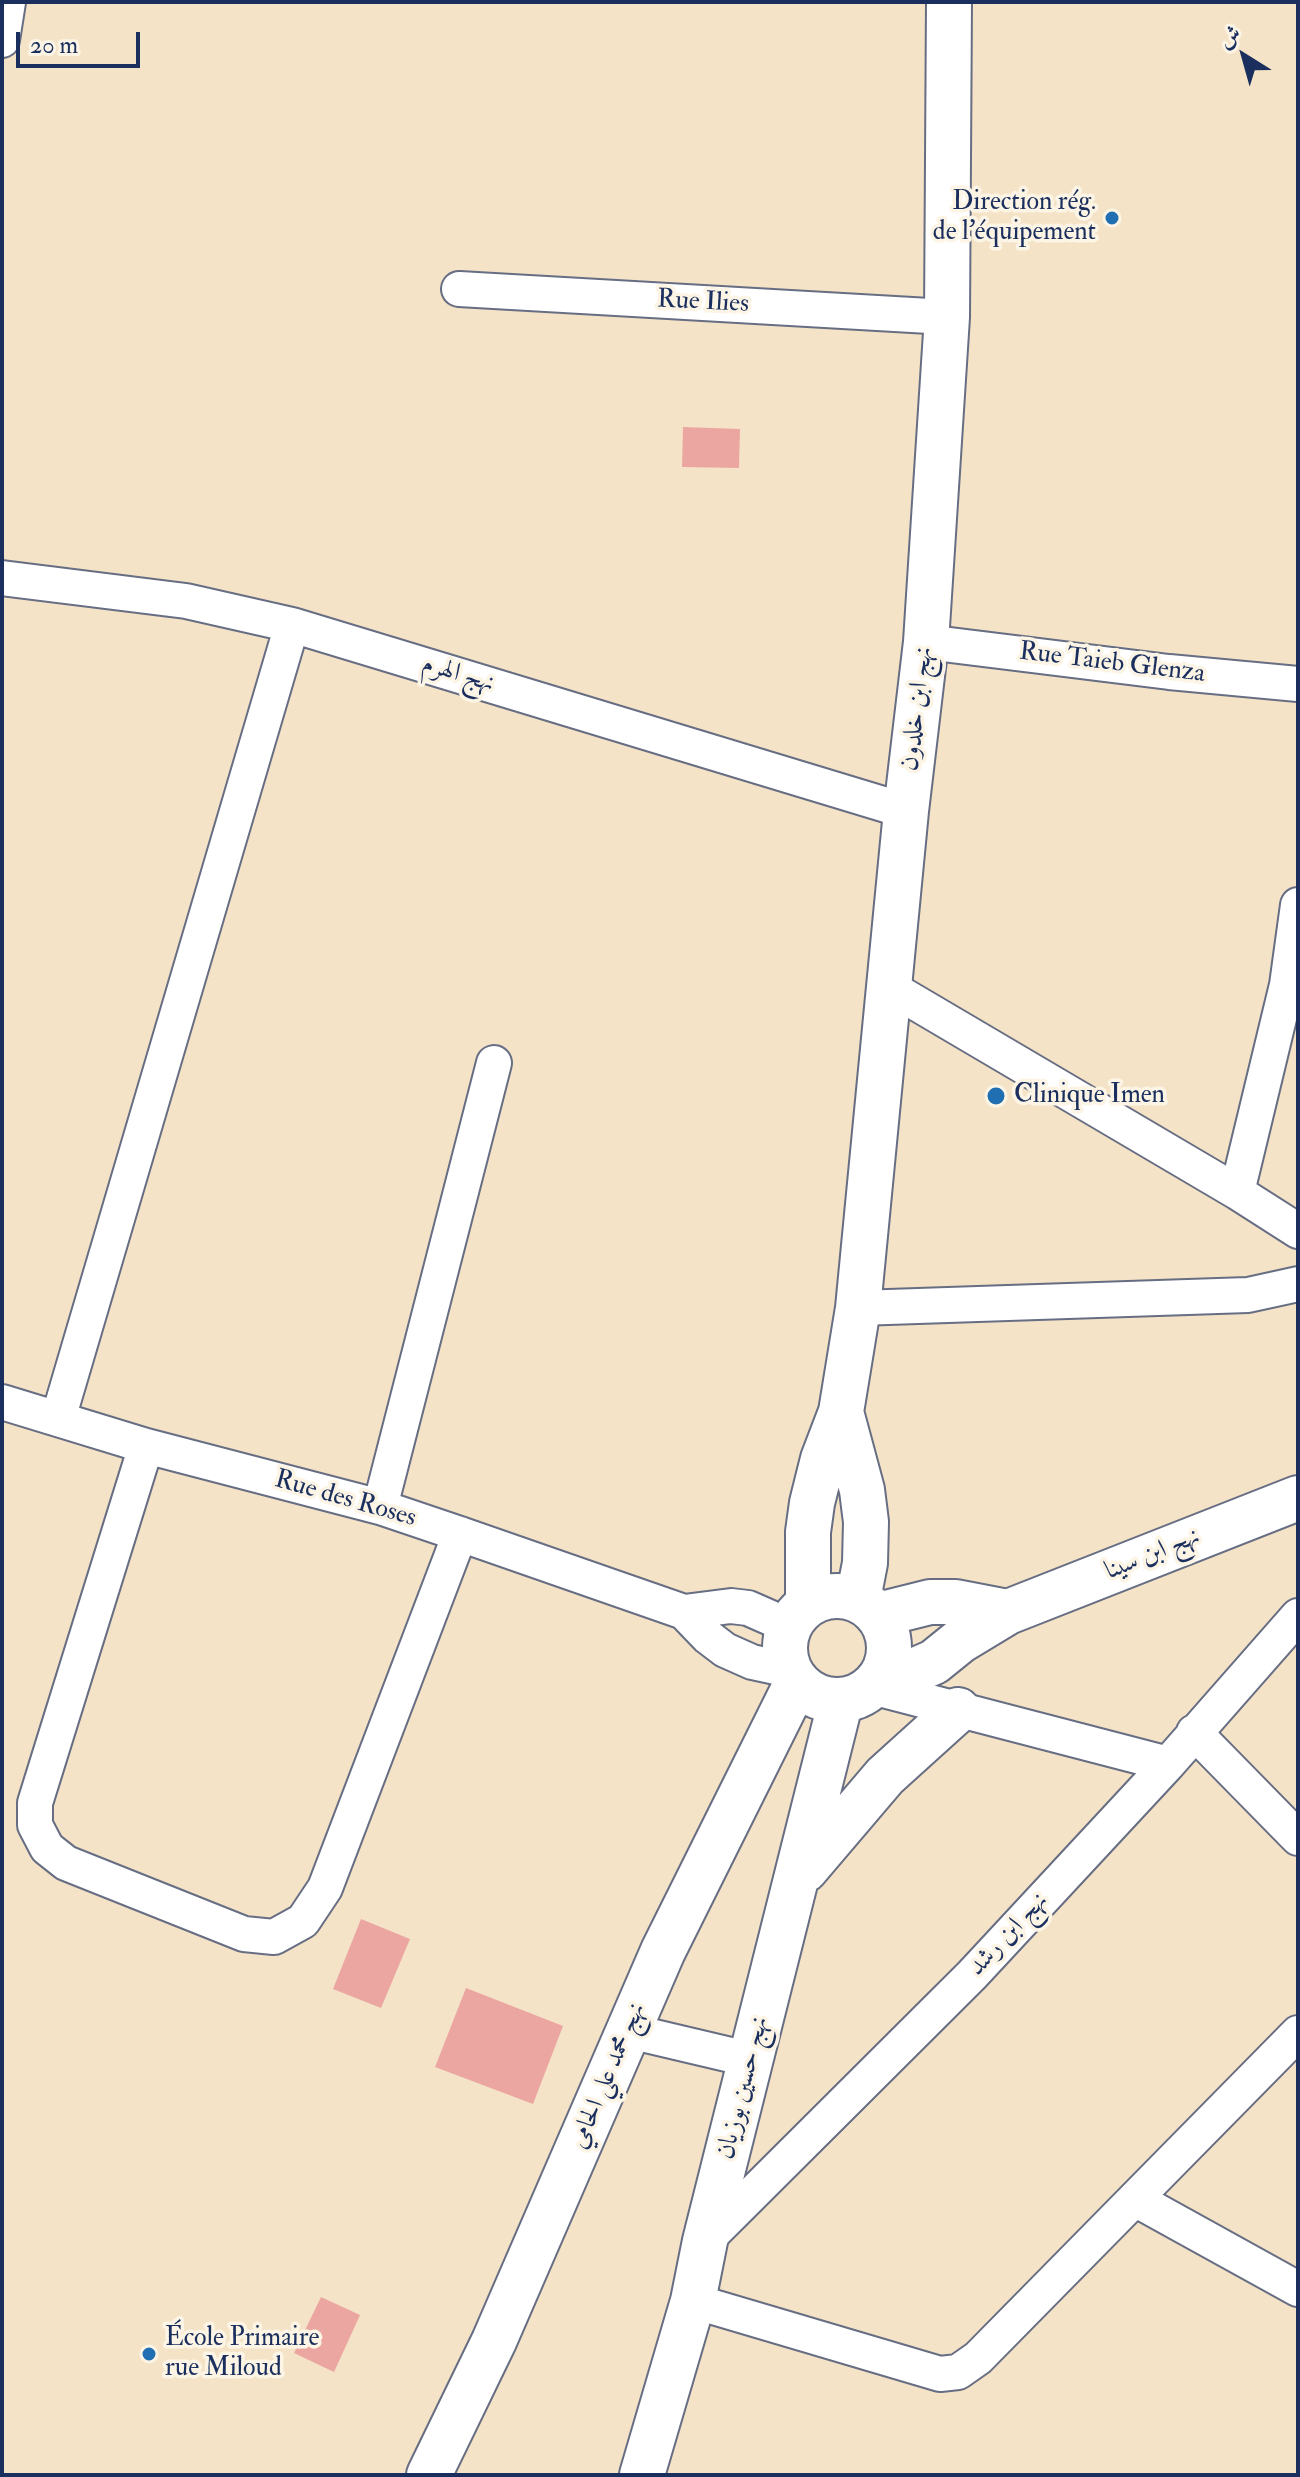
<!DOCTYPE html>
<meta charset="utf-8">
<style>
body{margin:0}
#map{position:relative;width:1300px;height:2477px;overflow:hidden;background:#f4e3c7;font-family:"IM FELL Double Pica",Amiri,serif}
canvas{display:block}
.frame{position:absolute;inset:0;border:4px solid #1b2f5e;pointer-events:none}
.north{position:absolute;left:1204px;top:16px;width:80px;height:80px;-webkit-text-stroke:6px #fcf5e5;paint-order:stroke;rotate:323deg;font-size:22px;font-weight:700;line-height:32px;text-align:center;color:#1b2f5e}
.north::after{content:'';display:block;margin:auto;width:28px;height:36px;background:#1b2f5e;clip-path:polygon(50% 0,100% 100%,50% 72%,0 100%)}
.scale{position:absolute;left:16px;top:32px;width:124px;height:36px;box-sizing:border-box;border:4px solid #1b2f5e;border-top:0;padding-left:10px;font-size:24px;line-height:28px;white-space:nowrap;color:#1b2f5e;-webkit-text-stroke:6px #fcf5e5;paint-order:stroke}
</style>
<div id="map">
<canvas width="1300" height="2477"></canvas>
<div class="frame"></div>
<div class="north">ش</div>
<div class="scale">20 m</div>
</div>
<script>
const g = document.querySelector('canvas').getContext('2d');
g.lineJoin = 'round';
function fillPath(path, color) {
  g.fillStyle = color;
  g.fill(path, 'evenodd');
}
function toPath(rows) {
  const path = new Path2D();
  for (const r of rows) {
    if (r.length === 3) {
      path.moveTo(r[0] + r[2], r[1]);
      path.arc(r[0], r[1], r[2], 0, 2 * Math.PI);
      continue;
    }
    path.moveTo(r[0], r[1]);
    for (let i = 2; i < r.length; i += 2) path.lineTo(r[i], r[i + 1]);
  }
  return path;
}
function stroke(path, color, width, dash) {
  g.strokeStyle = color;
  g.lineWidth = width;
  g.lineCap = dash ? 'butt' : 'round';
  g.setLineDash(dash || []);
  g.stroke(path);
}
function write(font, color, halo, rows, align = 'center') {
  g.font = font + ' "IM FELL Double Pica",Amiri,serif';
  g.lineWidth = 7;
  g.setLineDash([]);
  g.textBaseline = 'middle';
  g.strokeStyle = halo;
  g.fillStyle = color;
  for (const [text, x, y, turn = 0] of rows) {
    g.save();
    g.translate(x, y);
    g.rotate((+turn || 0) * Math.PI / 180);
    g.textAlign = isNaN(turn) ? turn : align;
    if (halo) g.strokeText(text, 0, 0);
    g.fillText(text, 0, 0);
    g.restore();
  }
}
fillPath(toPath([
 [683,427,740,429,739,468,682,467],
 [361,1919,410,1939,381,2008,333,1989],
 [466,1988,563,2026,533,2104,435,2067],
 [321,2297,360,2315,334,2372,294,2353]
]), '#eba6a2');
const street = toPath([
 [2,40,8,2],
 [459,289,947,317],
 [2,578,186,601,292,625,906,811],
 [926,642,1169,672,1298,684],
 [1298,905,1287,985,1237,1192,1298,1231],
 [889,987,1237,1192],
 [858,1308,1248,1295,1298,1284],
 [2,1402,146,1446,380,1507,460,1534,684,1612,708,1637,725,1650,752,1662,789,1670],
 [58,1419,292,625],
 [146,1446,35,1803,35,1825,47,1848,66,1863,244,1934,274,1937,303,1921,325,1888,460,1534],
 [380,1507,494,1063],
 [684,1612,731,1606,748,1608,789,1626],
 [872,1687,1168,1764],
 [1194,1732,1298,1838],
 [629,2031,752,2060],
 [1135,2199,1298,2289],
 [705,2241,972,1975,1168,1764,1298,1616],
 [693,2301,940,2374,958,2372,978,2358,1298,2033]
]);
const secondary = toPath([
 [841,1412,862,1490,866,1522,865,1563,858,1599],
 [837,1648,52],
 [808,1604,808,1532,812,1503,823,1459,841,1412,858,1308,906,811,926,642,947,317,949,2],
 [878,1615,930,1602,956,1602,1008,1612],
 [882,1676,911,1672,934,1662,960,1641,1008,1612,1298,1498],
 [805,1870,885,1776,958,1710],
 [429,2475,494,2341,663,1951,797,1682],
 [642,2475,693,2301,705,2241,841,1700]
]);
stroke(street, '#676e83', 38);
stroke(secondary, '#676e83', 48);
stroke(street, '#fff', 34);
stroke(secondary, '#fff', 44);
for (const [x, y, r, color] of [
 [1112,218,8,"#1f6fb2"],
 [996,1096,10,"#1f6fb2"],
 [149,2354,8,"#1f6fb2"]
]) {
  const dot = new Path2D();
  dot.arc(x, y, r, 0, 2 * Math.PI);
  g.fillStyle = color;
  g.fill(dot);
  stroke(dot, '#fcf5e5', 3);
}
write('26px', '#1b2f5e', '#fcf5e5', [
 ["Direction rég.",1096,203,"right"],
 ["de l'équipement",1096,233,"right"],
 ["Clinique Imen",1014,1096],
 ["École Primaire",165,2339],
 ["rue Miloud",165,2369]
], 'left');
write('26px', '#1b2f5e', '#fcf5e5', [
 ["Rue Ilies",703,303,3],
 ["Rue Taieb Glenza",1112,664,7],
 ["نهج الهرم",458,675,17],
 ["نهج ابن خلدون",918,709,-83],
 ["Rue des Roses",345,1500,16],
 ["نهج ابن سينا",1153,1555,-22],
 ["نهج ابن رشد",1009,1935,-47],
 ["نهج محمد علي الحامي",609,2076,-67],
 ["نهج حسين بوزيان",744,2088,-76]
]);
</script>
